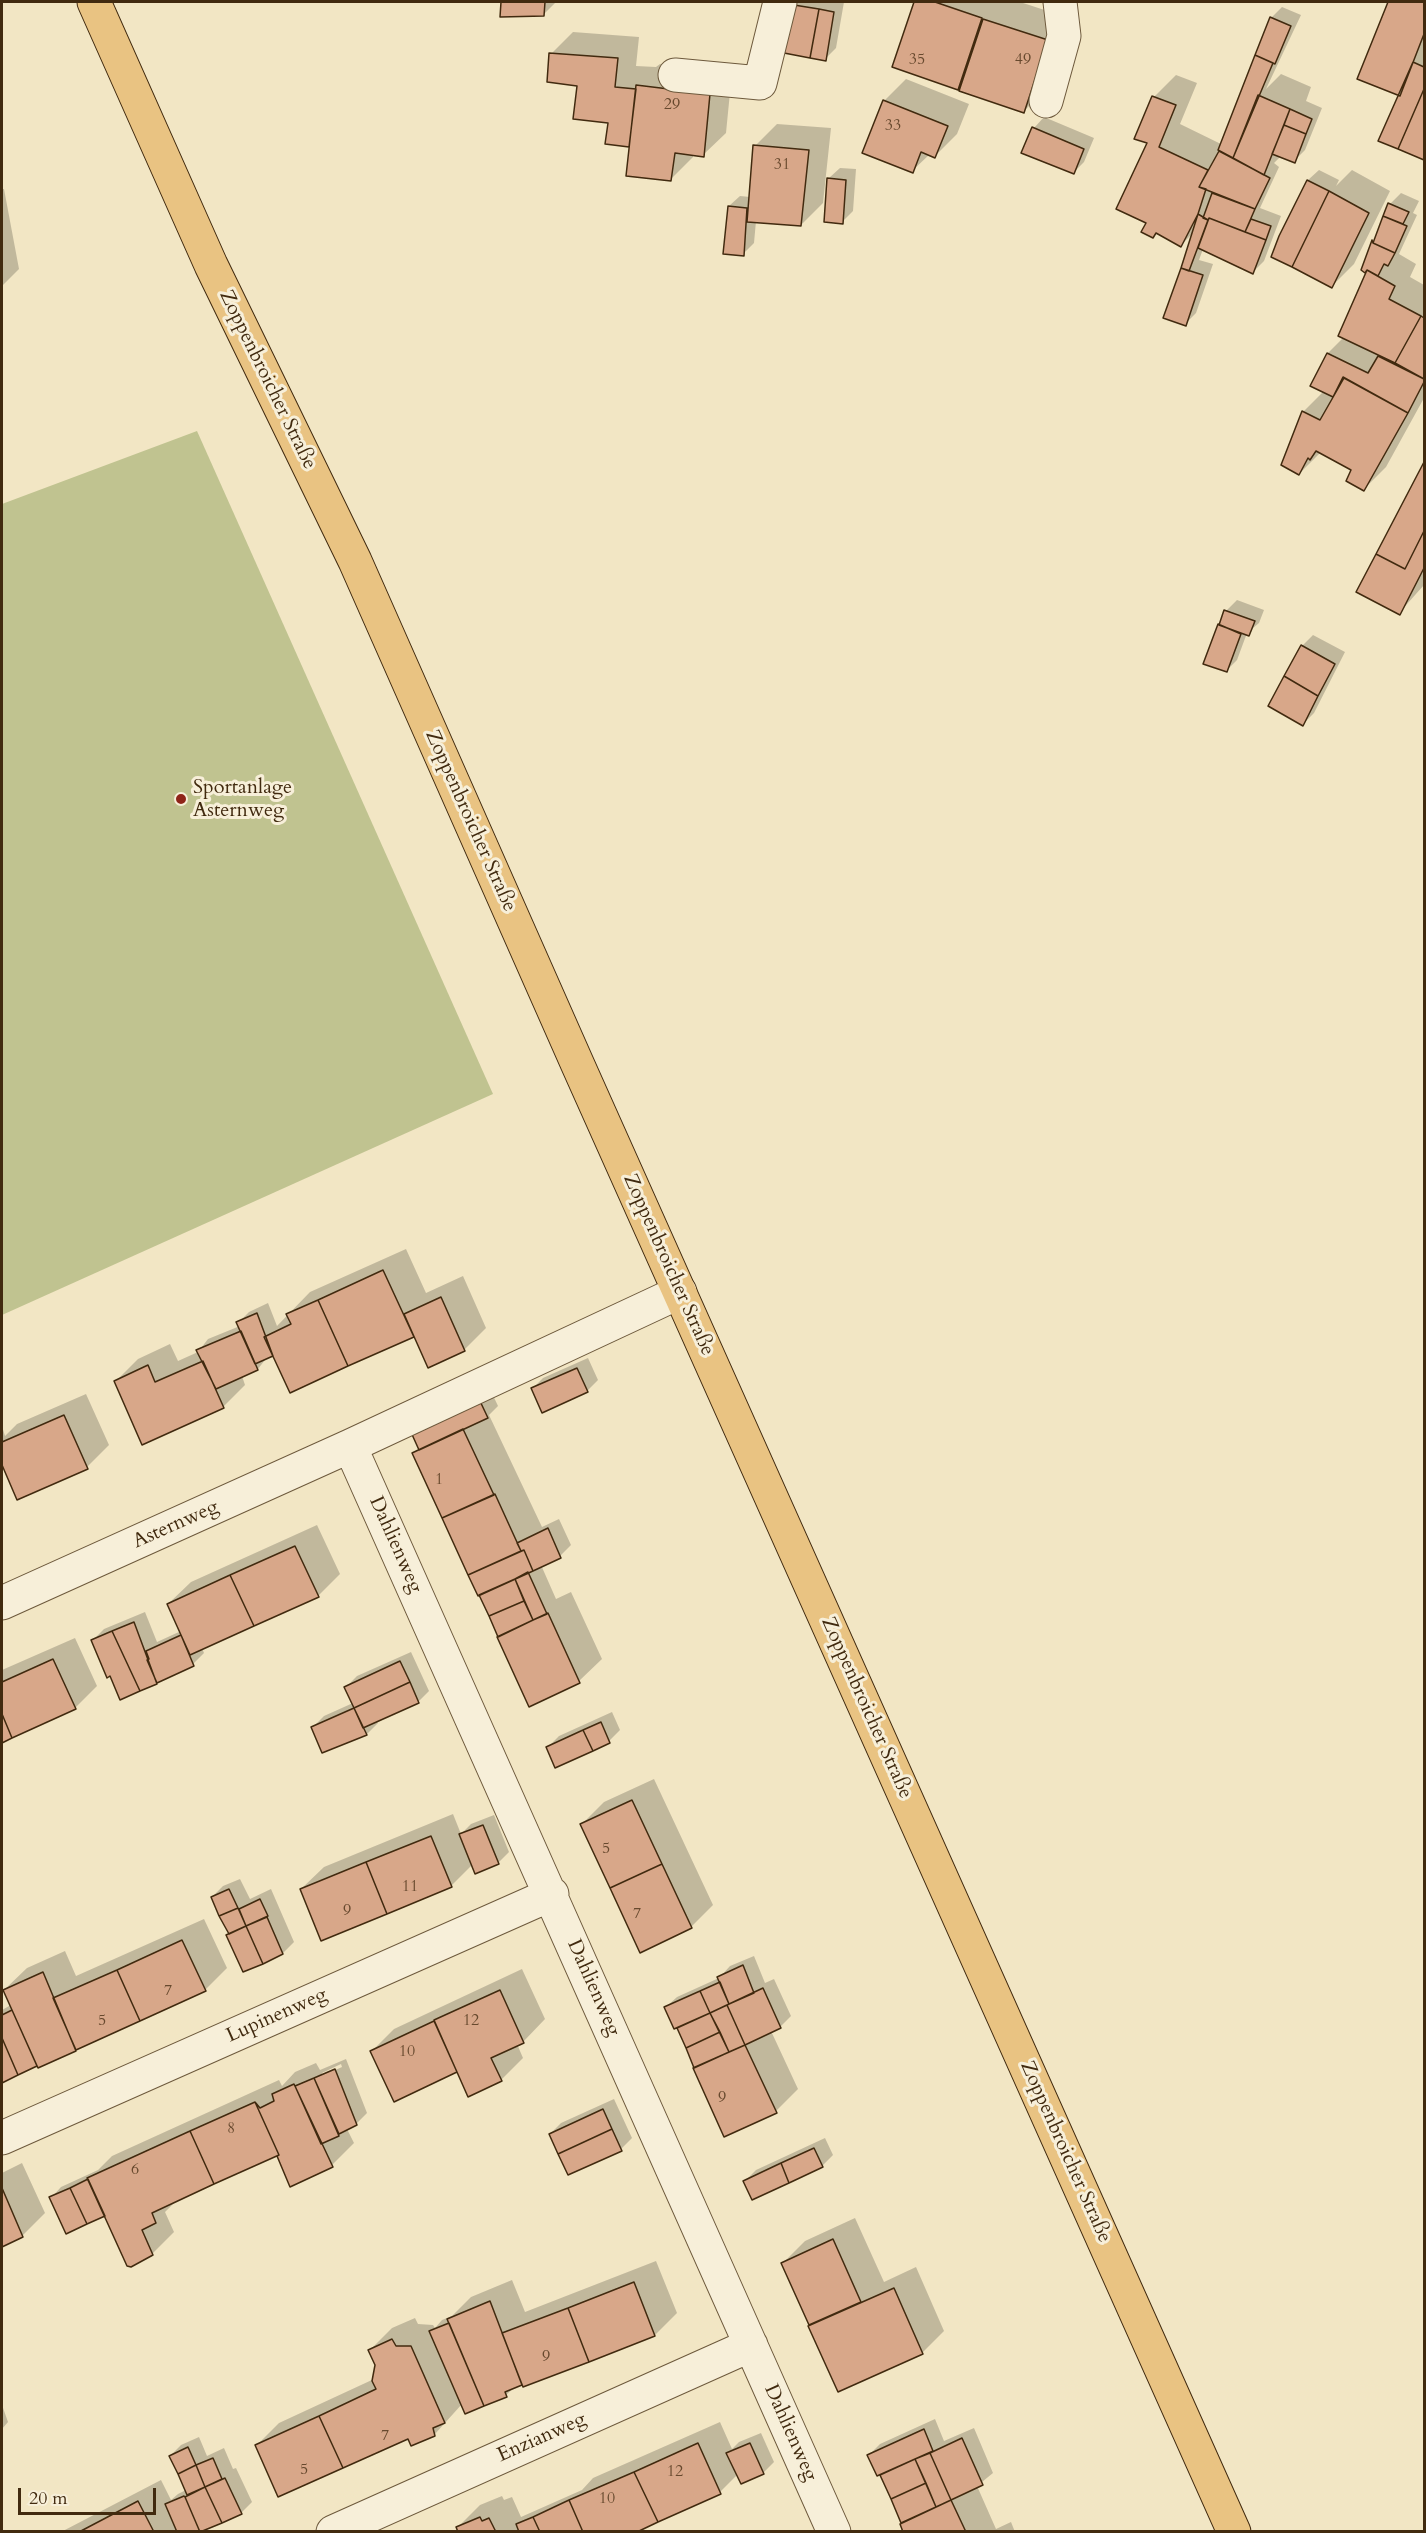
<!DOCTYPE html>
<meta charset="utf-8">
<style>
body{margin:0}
#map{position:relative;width:1426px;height:2533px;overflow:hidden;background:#f2e6c4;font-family:Cardo,serif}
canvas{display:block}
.frame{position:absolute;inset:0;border:3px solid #412a0f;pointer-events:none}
.scale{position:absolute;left:18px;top:2488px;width:138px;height:27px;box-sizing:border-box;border:3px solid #412a0f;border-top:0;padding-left:8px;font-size:18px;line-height:21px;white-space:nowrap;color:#412a0f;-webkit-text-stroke:4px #f7efd9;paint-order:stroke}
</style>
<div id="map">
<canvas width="1426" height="2533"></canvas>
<div class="frame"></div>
<div class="scale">20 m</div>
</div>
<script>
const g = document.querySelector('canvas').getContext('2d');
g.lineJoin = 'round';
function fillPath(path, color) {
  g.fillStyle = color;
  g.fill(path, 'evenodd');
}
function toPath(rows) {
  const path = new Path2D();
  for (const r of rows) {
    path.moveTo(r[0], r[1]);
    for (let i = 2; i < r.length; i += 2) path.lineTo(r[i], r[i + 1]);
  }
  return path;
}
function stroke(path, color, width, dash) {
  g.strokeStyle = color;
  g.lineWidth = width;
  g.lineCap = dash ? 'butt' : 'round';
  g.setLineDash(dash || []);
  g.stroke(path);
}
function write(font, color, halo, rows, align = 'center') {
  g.font = font + ' Cardo,serif';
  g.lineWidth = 6;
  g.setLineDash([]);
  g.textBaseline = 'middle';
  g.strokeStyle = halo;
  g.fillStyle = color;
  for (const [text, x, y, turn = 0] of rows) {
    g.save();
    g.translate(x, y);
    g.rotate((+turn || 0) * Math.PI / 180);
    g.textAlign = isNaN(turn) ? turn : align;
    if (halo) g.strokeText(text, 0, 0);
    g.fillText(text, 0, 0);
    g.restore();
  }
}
fillPath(toPath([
 [197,431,493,1094,2,1315,2,504]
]), '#c0c390');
fillPath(toPath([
 [502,2,556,2,544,14,502,15],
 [796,2,844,2,836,48,825,59,786,52],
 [916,2,1020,2,1069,18,1046,89,1024,111,894,66],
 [1389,2,1424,2,1424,158,1380,140,1401,95,1359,78],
 [1282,7,1301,15,1266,89,1281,74,1311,87,1306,101,1322,108,1305,150,1294,161,1281,156,1274,163,1279,167,1260,208,1281,216,1264,261,1253,272,1203,249,1199,260,1213,264,1196,313,1185,324,1165,317,1194,232,1181,245,1157,232,1153,236,1148,223,1150,142,1154,97,1176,75,1197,83,1180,124,1223,145,1271,18],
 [573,32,639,37,636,66,656,67,660,64,732,72,726,133,703,155,693,154,693,157,670,180,631,145,607,143,610,121,551,54],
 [906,79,969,104,957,134,935,156,930,154,912,171,884,101],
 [1044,117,1094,138,1084,162,1073,173,1034,128],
 [777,124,831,128,823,203,801,225,756,221,754,243,743,254,729,206,740,196,750,197,755,146],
 [840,168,856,169,853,211,842,222,829,178],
 [1319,170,1339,180,1336,186,1352,170,1390,191,1354,264,1332,286,1280,236,1308,180],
 [2,189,4,189,19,269,2,286],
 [1401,193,1419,201,1413,213,1417,215,1399,254,1416,264,1410,277,1424,285,1424,398,1386,467,1364,489,1353,469,1321,452,1299,474,1303,412,1324,391,1312,385,1328,353,1344,337,1367,273,1363,270,1390,204],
 [1424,466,1424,585,1399,613,1358,591],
 [1237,600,1264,610,1259,623,1247,633,1237,660,1226,671,1226,611],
 [1313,635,1345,652,1314,713,1303,724,1302,646],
 [406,1249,426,1293,463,1276,486,1328,464,1350,414,1335,290,1391,274,1354,268,1356,258,1369,242,1376,245,1385,223,1407,116,1381,138,1359,170,1344,178,1361,198,1352,208,1339,240,1326,238,1323,249,1312,268,1303,277,1326,310,1292],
 [588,1358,598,1380,587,1391,532,1389,543,1378],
 [490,1389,498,1406,489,1415,542,1527,559,1519,571,1545,560,1556,541,1565,556,1599,571,1592,602,1659,579,1681,529,1705,414,1453],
 [86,1394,109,1445,87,1467,2,1464,2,1426,5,1436,17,1424],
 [317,1525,340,1574,318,1596,202,1648,204,1653,193,1664,121,1698,93,1640,104,1629,145,1612,157,1642,181,1631,168,1604,191,1582],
 [75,1638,97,1686,75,1708,2,1741,2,1670],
 [411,1652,429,1691,418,1702,376,1720,378,1723,367,1734,323,1751,313,1727,324,1716,353,1703,346,1687,357,1676],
 [612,1712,620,1730,609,1741,555,1766,548,1747,559,1736],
 [654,1779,713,1905,691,1927,582,1824,604,1802],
 [453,1814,461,1834,471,1824,494,1815,509,1852,498,1863,473,1864,451,1886,301,1889,324,1867],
 [240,1879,250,1899,271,1889,294,1942,283,1953,230,1933,212,1897,223,1886],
 [204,1919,227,1968,205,1990,39,2066,37,2063,2,2081,2,2010,11,2005,4,1990,27,1968,65,1951,76,1976],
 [754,1956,765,1983,774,1979,791,2016,780,2027,771,2031,798,2089,776,2111,696,2068,677,2026,666,2007,677,1997,719,1978,730,1966],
 [522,1969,545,2019,523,2042,517,2044,523,2058,501,2080,372,2051,394,2029],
 [346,2059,367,2113,356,2124,347,2129,354,2143,332,2165,291,2185,278,2154,178,2199,165,2212,174,2232,152,2254,105,2213,51,2198,61,2187,98,2170,112,2156,279,2080,282,2086,295,2072,316,2063,320,2070],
 [341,2064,342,2067,322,2076,322,2073],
 [614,2099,632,2138,621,2149,550,2134,561,2123],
 [825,2138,833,2155,822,2166,745,2181,756,2170],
 [22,2163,45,2213,23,2235,2,2245,2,2173],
 [855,2218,884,2282,916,2267,944,2331,922,2353,839,2390,783,2263,805,2241],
 [656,2261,677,2313,655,2335,523,2383,516,2386,506,2395,462,2404,435,2434,257,2445,279,2423,374,2379,376,2365,370,2350,392,2328,415,2318,418,2324,433,2325,435,2328,442,2320,452,2316,471,2297,512,2280,525,2312],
 [2,2405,8,2422,2,2429],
 [935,2419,944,2441,974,2428,993,2473,977,2486,996,2529,1011,2522,1015,2532,905,2532,903,2523,869,2455,880,2444],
 [720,2422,732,2449,739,2442,761,2433,774,2462,763,2473,738,2474,720,2492,634,2532,460,2532,458,2527,480,2505,502,2496,504,2500,512,2497,521,2517,582,2490,593,2478],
 [199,2437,207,2456,224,2448,233,2469,236,2468,252,2502,241,2513,200,2532,61,2532,161,2480,171,2500,178,2494,186,2490,170,2456,181,2445]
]), '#0003');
const building = toPath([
 [501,2,545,2,544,16,500,17,501,2],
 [914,2,935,2,982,18,958,90,892,67,914,2],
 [1388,2,1424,2,1424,34,1400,96,1357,79,1388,2],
 [794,5,819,9,810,58,784,53,794,5],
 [819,9,834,12,826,61,810,58,819,9],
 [1270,17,1291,26,1275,64,1255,55,1270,17],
 [983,19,1048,40,1024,113,959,91,983,19],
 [549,53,618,58,615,87,636,89,629,147,605,144,608,123,573,119,577,86,547,82,549,53],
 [1255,55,1273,63,1233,158,1218,150,1255,55],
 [1413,62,1424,67,1424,89,1398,149,1378,141,1413,62],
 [636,85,710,94,704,157,675,153,671,181,626,176,636,85],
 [1424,89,1424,160,1398,149,1424,89],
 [1258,95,1290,109,1264,175,1233,158,1258,95],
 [1152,96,1176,105,1159,147,1208,170,1199,187,1206,189,1198,214,1181,247,1156,233,1153,238,1141,232,1146,223,1116,209,1147,143,1134,139,1152,96],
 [883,100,948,126,935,158,921,152,913,173,862,153,883,100],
 [1290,109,1312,119,1306,134,1284,125,1290,109],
 [1284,125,1306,134,1295,163,1272,154,1284,125],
 [1032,127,1084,149,1074,174,1021,153,1032,127],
 [753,145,809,150,801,226,747,222,753,145],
 [1219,151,1270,178,1255,209,1199,187,1219,151],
 [827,178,846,180,843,224,824,222,827,178],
 [1307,180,1329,191,1292,267,1271,257,1279,236,1307,180],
 [1329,191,1369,213,1332,288,1292,267,1329,191],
 [1212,193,1255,209,1245,232,1209,218,1208,220,1203,218,1212,193],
 [1388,203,1409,212,1403,224,1383,216,1388,203],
 [728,206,747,208,744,256,723,254,728,206],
 [1198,214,1208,220,1189,271,1181,268,1198,214],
 [1383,216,1407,226,1395,253,1373,243,1383,216],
 [1209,218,1266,240,1253,274,1198,248,1209,218],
 [1251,219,1271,226,1266,240,1245,232,1251,219],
 [1372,240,1373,243,1395,253,1388,266,1384,264,1378,276,1367,270,1365,273,1361,270,1372,240],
 [1181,268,1203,275,1186,326,1163,318,1181,268],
 [1367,270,1395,286,1389,299,1421,316,1395,363,1338,336,1367,270],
 [1421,316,1424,318,1424,379,1395,363,1421,316],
 [1327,353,1368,373,1378,356,1424,379,1424,382,1408,413,1343,377,1333,397,1310,386,1327,353],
 [1344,378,1408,413,1364,491,1346,481,1351,470,1316,451,1310,460,1308,458,1299,475,1281,465,1302,411,1320,420,1344,378],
 [1424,462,1424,531,1405,569,1376,554,1424,462],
 [1424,531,1424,568,1400,615,1356,592,1376,554,1405,569,1424,531],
 [1224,610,1255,621,1249,636,1219,625,1224,610],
 [1218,624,1241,634,1227,672,1203,664,1218,624],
 [1301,645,1335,664,1318,696,1284,676,1301,645],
 [1284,676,1318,696,1303,726,1268,706,1284,676],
 [383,1270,414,1337,348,1366,318,1300,383,1270],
 [441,1297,465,1351,428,1368,404,1314,441,1297],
 [318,1300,348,1366,290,1393,264,1337,291,1324,286,1314,318,1300],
 [257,1313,273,1356,255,1364,236,1322,257,1313],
 [241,1331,258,1370,216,1389,196,1350,241,1331],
 [203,1361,224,1408,142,1445,114,1381,148,1365,155,1382,203,1361],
 [577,1368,588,1392,542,1413,531,1388,577,1368],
 [479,1399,488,1418,419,1450,410,1430,479,1399],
 [64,1415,88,1469,17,1500,2,1465,2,1442,64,1415],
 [463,1429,494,1495,442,1518,412,1453,463,1429],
 [495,1494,521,1551,468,1575,442,1518,495,1494],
 [548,1528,561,1558,533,1571,524,1550,521,1551,517,1543,548,1528],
 [295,1546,319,1597,254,1626,230,1575,295,1546],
 [524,1550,533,1571,478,1596,468,1575,524,1550],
 [528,1572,547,1614,533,1620,515,1579,528,1572],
 [230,1575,254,1626,190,1655,167,1604,230,1575],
 [515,1579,524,1601,489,1616,479,1595,515,1579],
 [524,1601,533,1620,498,1637,489,1616,524,1601],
 [548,1613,580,1683,529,1707,497,1637,548,1613],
 [134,1622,157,1684,140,1691,112,1631,134,1622],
 [112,1631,140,1691,120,1700,110,1676,107,1678,91,1640,112,1631],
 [181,1635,194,1666,157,1683,147,1660,149,1659,146,1651,181,1635],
 [53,1659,76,1709,12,1738,2,1714,2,1682,53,1659],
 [400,1661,410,1682,354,1708,344,1687,400,1661],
 [410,1682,419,1703,363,1728,354,1708,410,1682],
 [354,1708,367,1735,322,1753,311,1727,354,1708],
 [2,1714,12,1738,2,1743,2,1714],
 [601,1722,610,1743,593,1751,583,1730,601,1722],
 [583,1730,593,1751,555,1768,546,1747,583,1730],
 [632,1800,662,1864,610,1888,580,1824,632,1800],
 [483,1825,499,1864,475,1874,459,1834,483,1825],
 [431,1836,452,1887,387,1914,366,1862,431,1836],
 [366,1862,387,1914,321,1941,300,1889,366,1862],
 [662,1864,692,1928,640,1953,610,1888,662,1864],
 [229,1889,238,1908,219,1916,211,1897,229,1889],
 [260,1899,268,1916,246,1926,239,1909,260,1899],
 [238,1908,246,1926,229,1934,219,1916,238,1908],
 [267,1917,283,1954,263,1964,246,1926,267,1917],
 [246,1926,263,1964,243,1972,226,1935,246,1926],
 [182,1940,206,1991,140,2021,117,1970,182,1940],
 [743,1965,754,1993,729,2004,717,1977,743,1965],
 [117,1970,140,2021,76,2050,53,1998,117,1970],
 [43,1972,76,2051,38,2068,3,1990,43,1972],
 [720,1982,729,2004,710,2013,700,1991,720,1982],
 [763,1988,781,2028,745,2045,727,2005,763,1988],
 [500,1990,524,2043,491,2058,502,2081,468,2097,434,2020,500,1990],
 [700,1991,710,2013,674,2029,664,2007,700,1991],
 [727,2005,745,2045,729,2052,710,2013,727,2005],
 [12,2010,37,2066,18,2075,2,2038,2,2015,12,2010],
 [710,2013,720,2032,686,2048,677,2028,710,2013],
 [434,2021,457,2072,394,2102,370,2051,434,2021],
 [720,2032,729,2052,694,2068,686,2048,720,2032],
 [2,2038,18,2075,2,2083,2,2038],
 [745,2045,777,2113,724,2137,693,2068,745,2045],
 [335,2069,357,2125,339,2134,314,2078,335,2069],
 [314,2078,339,2136,321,2144,295,2086,314,2078],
 [294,2084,333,2167,290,2187,277,2156,279,2155,255,2102,260,2108,274,2101,272,2094,294,2084],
 [255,2102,279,2155,214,2184,190,2131,255,2102],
 [603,2109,612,2129,558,2154,549,2134,603,2109],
 [612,2129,622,2151,568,2175,558,2154,612,2129],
 [190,2131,214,2184,152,2213,156,2223,142,2230,153,2255,131,2267,127,2266,87,2178,190,2131],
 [814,2148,823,2167,789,2183,781,2163,814,2148],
 [781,2163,789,2183,752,2200,743,2181,781,2163],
 [88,2179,105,2216,87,2224,70,2188,88,2179],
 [2,2188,23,2237,2,2247,2,2188],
 [70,2188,87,2224,66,2234,49,2197,70,2188],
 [833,2239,861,2302,809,2325,781,2263,833,2239],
 [634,2282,655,2336,589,2362,568,2308,634,2282],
 [894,2288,923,2354,838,2392,808,2326,894,2288],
 [490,2301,522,2385,505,2392,507,2397,484,2406,447,2319,490,2301],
 [568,2308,589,2362,523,2387,502,2333,568,2308],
 [449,2323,484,2406,465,2414,429,2331,449,2323],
 [392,2339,396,2346,411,2346,445,2423,433,2428,435,2436,411,2446,408,2439,343,2468,319,2416,376,2389,372,2381,375,2365,368,2350,392,2339],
 [319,2416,343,2468,278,2497,255,2445,319,2416],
 [924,2429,933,2451,877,2476,867,2455,924,2429],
 [962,2438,983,2485,951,2500,930,2453,962,2438],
 [698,2443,721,2494,658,2522,634,2472,698,2443],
 [750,2443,764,2474,741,2484,726,2453,750,2443],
 [188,2447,196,2465,178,2474,169,2456,188,2447],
 [930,2453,951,2500,936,2507,915,2459,930,2453],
 [213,2458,222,2479,205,2487,196,2465,213,2458],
 [915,2459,926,2483,891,2499,880,2475,915,2459],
 [196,2465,205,2487,187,2495,178,2474,196,2465],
 [634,2472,658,2522,637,2532,583,2532,569,2500,634,2472],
 [225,2478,242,2514,222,2523,205,2487,225,2478],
 [926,2483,936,2507,901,2523,891,2499,926,2483],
 [205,2487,222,2523,200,2532,185,2497,205,2487],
 [184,2496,185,2497,200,2532,177,2532,165,2504,184,2496],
 [569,2500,583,2532,540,2532,533,2517,569,2500],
 [951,2500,966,2532,903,2532,900,2524,951,2500],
 [138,2501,154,2532,79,2532,138,2501],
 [480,2517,482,2521,489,2518,496,2532,458,2532,456,2527,480,2517],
 [533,2517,540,2532,519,2532,516,2524,533,2517]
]);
fillPath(building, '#d8a789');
stroke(building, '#412a0f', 1.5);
const minor = toPath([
 [675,75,760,83,780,2],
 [1046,101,1064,36,1060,2],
 [350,1446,834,2532],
 [2,1603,350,1446,680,1292],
 [2,2138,552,1894],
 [333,2532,751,2345]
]);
const major = toPath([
 [94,2,211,265,355,561,577,1063,1234,2532]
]);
stroke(minor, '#6d593c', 35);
stroke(major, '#412a0f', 35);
stroke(minor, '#f7efd9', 33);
stroke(major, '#e9c382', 33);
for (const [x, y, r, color] of [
 [181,799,6,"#8f2418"]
]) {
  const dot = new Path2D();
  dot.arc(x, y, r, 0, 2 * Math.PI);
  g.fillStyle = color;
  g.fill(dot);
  stroke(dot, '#f7efd9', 2);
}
write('16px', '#67492e', null, [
 ["35",917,60],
 ["49",1023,60],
 ["29",672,105],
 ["33",893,126],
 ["31",782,165],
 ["1",439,1480],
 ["5",606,1849],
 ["11",410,1887],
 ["9",347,1911],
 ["7",637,1914],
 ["7",168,1991],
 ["5",102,2021],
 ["12",471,2021],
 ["10",407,2052],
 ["9",722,2098],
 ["8",231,2129],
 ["6",135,2170],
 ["9",546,2357],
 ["7",385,2436],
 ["5",304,2470],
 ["12",675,2472],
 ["10",607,2499]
]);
write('20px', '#412a0f', '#f7efd9', [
 ["Zoppenbroicher Straße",267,380,64],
 ["Zoppenbroicher Straße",470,821,66],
 ["Zoppenbroicher Straße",668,1265,66],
 ["Asternweg",176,1525,-24],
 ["Dahlienweg",395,1545,66],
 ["Zoppenbroicher Straße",866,1708,66],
 ["Dahlienweg",593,1988,66],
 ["Lupinenweg",277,2016,-24],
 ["Zoppenbroicher Straße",1065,2152,66],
 ["Dahlienweg",790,2433,66],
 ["Enzianweg",542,2438,-24]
]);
write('20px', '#412a0f', '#f7efd9', [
 ["Sportanlage",193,788],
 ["Asternweg",193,811]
], 'left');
</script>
